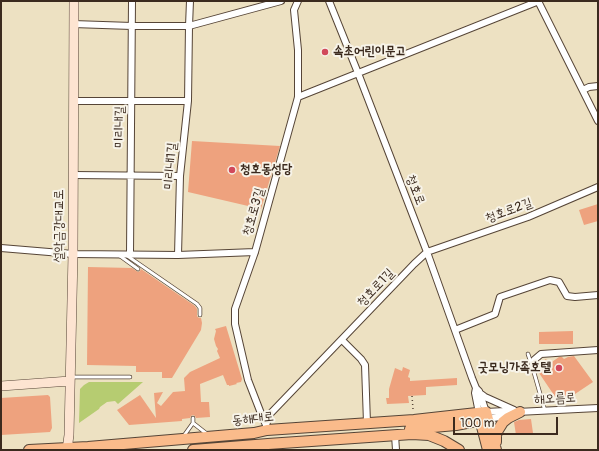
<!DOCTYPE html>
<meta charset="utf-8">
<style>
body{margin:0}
#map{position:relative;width:599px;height:451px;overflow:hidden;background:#ede1c2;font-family:Pangolin,sans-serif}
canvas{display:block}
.frame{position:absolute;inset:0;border:2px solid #3b2a1e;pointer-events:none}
.scale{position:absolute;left:453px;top:417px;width:105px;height:18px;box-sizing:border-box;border:2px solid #3b2a1e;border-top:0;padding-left:5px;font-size:12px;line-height:14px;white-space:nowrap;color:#3b2a1e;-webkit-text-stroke:3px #f7f3e8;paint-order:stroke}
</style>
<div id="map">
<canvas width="599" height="451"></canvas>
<div class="frame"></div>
<div class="scale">100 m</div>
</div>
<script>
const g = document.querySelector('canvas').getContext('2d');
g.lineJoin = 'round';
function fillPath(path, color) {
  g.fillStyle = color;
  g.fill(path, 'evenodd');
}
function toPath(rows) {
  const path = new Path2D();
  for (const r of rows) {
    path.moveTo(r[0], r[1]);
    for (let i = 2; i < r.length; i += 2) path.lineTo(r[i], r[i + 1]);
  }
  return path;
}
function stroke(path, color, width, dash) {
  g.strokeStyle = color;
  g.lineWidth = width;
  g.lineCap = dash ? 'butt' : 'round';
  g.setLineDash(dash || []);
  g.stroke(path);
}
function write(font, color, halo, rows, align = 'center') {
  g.font = font + ' Pangolin,"Poor Story",sans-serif';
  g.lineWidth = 4;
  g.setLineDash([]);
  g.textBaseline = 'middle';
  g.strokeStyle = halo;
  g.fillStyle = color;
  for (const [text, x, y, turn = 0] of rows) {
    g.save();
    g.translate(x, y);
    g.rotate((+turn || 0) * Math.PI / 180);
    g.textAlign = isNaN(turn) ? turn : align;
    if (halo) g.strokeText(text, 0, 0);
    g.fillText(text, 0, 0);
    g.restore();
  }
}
fillPath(toPath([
 [89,382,143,382,118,404,115,401,107,402,100,407,99,409,79,423,80,389,84,385]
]), '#b6cc71');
fillPath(toPath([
 [192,141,280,146,261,209,188,192],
 [598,204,598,221,584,225,579,210],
 [88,267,132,268,138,272,140,271,141,269,195,306,197,309,197,316,199,318,201,318,202,323,201,330,172,378,162,378,162,372,136,372,136,366,87,365],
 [226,326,242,379,241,382,236,383,237,384,229,386,229,385,227,385,223,375,200,384,201,402,209,402,210,417,196,418,195,416,193,415,191,416,190,418,182,419,182,421,129,425,117,410,140,395,156,418,154,393,163,392,157,403,161,406,173,392,185,391,184,378,190,372,220,358,217,351,218,349,216,346,214,339,216,331,215,329],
 [573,331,573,344,539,344,539,332],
 [574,356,593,382,560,404,537,370,538,364,546,359,549,364,559,357,562,357,564,359,568,357],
 [403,367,410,370,408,377,410,378,410,381,457,378,457,385,426,387,426,395,408,396,409,403,387,404,386,398,389,398,389,389,395,368,402,371],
 [48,395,50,397,52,428,50,432,1,435,1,398],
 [531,419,533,433,516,435,514,422,519,420]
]), '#eea27e');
const lane = toPath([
 [126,255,197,304,200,308,200,315],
 [120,256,138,269],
 [528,354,533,369,545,411],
 [72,377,130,377],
 [193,423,207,434],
 [183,437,193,423,193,418]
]);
const street = toPath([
 [329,1,358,73,427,252,472,378,476,388,479,391,486,412,505,411,517,412,598,408],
 [538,1,598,121],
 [73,24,132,26,189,26,281,1],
 [583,90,589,87,598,86],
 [298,97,539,1],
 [73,101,188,101],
 [73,175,180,176],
 [1,248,73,254,178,255,255,252],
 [130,254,132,1],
 [178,255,180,176,188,101,189,26,190,1],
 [455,330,495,314,500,297,550,280,559,282,567,296,575,297,598,295],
 [342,340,361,359,365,365,367,423],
 [533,369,534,360,541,354,598,350],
 [476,388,475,393,479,413],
 [481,394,485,397,514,410],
 [487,419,506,416,509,414],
 [266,425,270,414,414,264,427,252,528,217,598,187],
 [267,430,266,425,262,416,248,380,235,324,235,309,255,252,298,97,298,50,294,10,298,1],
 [395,435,396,450]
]);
const secondary = toPath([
 [1,386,70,381],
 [67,450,69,435,73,254,74,1]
]);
const primary = toPath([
 [479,415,488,450],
 [410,429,456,425,487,419],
 [496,442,496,435,498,430,503,422,508,418,520,412],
 [29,450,88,447,254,433,267,430,414,420,486,412,496,450],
 [193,450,268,444,412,434,429,435,444,441,459,450]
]);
stroke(lane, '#564537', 4.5);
stroke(street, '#564537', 8);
stroke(secondary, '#564537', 10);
stroke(primary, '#564537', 12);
stroke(toPath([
 [412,396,413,409]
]), '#564537', 1.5, [1, 3]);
stroke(lane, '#fff', 3);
stroke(street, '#fff', 6);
stroke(secondary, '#fde4d1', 9);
stroke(primary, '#fabb8b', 10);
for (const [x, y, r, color] of [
 [325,52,4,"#d1495b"],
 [232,170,4,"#d1495b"],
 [559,368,4,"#d1495b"]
]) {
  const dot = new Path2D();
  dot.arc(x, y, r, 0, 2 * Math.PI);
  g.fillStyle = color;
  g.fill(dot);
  stroke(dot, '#f7f3e8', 1.5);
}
write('bold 13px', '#3b2a1e', '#f7f3e8', [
 ["속초어린이문고",333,52],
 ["청호동성당",240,170],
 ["굿모닝가족호텔",551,368,"right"]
], 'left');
write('13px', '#3b2a1e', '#f7f3e8', [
 ["미리내길",120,127,-89],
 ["미리내1길",171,166,-85],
 ["청호로",415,190,69],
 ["청호로2길",509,211,-20],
 ["청호로3길",254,212,-74],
 ["설악금강대교로",60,226,-90],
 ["청호로1길",376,288,-46],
 ["해오름로",555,399,-3],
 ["동해대로",253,419,-6]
]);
</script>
